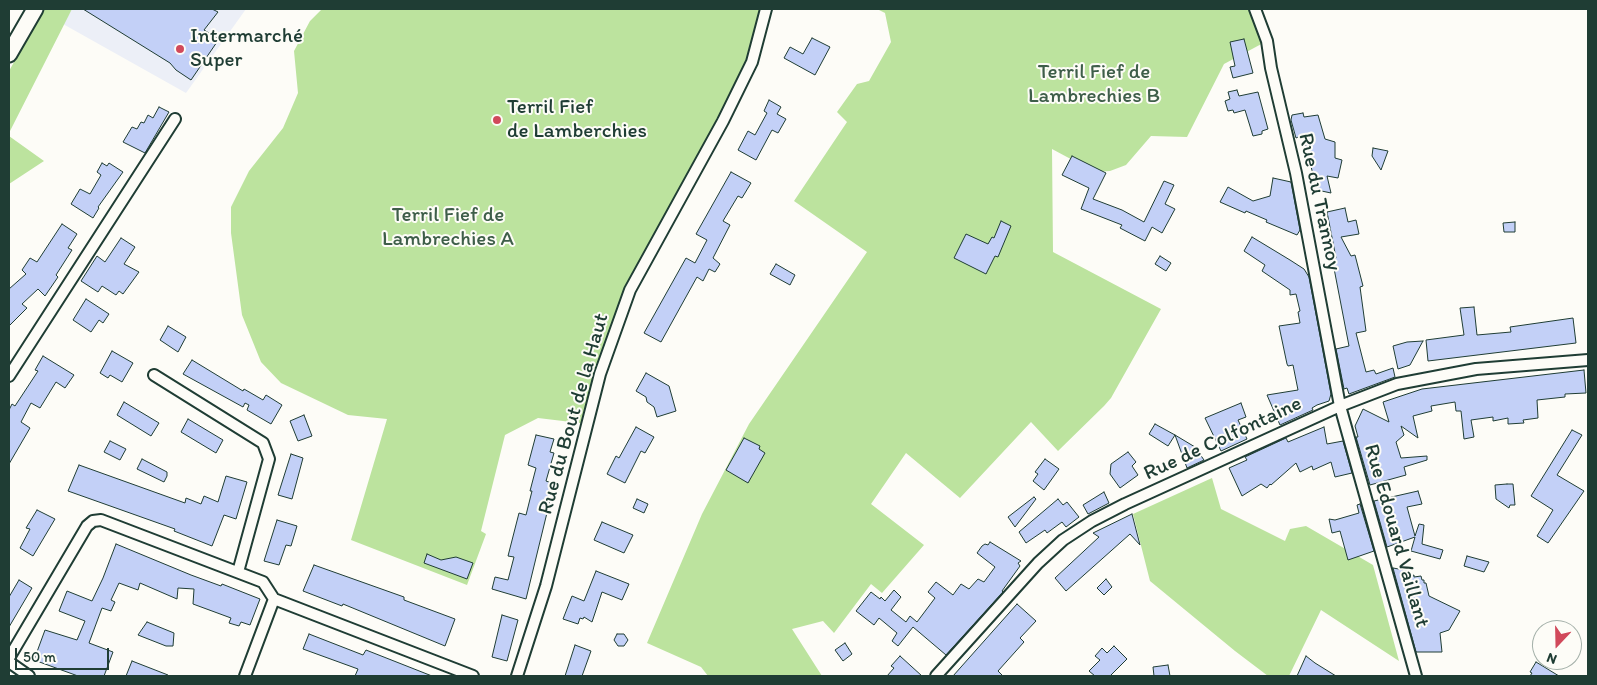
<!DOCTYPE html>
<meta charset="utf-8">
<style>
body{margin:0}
#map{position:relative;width:1597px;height:685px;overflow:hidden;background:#fdfcf7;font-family:Itim,sans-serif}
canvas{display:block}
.frame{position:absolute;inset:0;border:10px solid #1f3d34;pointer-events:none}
.north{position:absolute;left:1532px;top:620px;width:50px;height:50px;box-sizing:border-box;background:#fdfcf7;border:1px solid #a4b0a9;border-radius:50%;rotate:201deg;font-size:14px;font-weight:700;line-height:20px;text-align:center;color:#1f3d34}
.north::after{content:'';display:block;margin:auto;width:18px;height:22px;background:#d1495b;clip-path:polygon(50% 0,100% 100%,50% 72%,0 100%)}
.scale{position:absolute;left:15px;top:648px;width:94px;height:22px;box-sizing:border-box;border:2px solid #1f3d34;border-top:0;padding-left:6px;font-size:15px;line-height:18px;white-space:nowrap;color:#1f3d34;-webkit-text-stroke:4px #fdfcf7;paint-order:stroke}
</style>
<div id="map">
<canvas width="1597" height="685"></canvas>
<div class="frame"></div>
<div class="north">N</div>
<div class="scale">50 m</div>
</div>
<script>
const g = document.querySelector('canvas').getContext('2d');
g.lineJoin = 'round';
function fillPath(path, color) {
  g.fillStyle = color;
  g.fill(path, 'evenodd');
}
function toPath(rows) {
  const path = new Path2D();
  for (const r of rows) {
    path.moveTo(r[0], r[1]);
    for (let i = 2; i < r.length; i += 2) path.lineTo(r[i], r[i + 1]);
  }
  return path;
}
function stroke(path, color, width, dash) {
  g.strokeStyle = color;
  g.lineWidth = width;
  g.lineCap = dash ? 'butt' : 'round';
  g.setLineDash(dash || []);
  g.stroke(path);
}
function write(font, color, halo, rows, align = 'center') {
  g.font = font + ' Itim,sans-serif';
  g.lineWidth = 4;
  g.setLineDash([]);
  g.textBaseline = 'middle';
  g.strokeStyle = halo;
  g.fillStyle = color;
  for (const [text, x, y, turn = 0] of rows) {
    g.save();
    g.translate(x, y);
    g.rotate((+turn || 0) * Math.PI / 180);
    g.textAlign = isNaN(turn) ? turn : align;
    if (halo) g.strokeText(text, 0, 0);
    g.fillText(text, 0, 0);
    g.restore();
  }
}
fillPath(toPath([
 [72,9,246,9,186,93,63,24]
]), '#eceff7');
fillPath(toPath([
 [44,9,72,9,9,133,9,71],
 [322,9,766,9,752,62,630,290,588,424,538,418,505,435,481,531,486,534,467,585,351,540,387,419,348,415,281,383,261,362,242,315,231,233,231,207,249,171,283,128,298,93,294,51,310,21],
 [877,9,1250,9,1267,41,1224,64,1187,137,1151,136,1126,165,1110,171,1095,172,1052,149,1053,252,1161,309,1111,398,1104,406,1058,451,1031,422,960,498,906,453,871,504,924,545,882,593,871,584,834,633,823,621,792,629,822,676,708,676,701,667,647,643,702,514,749,424,867,252,794,201,847,122,837,112,857,84,869,81,891,42,885,13],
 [9,136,44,161,9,184],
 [1212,478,1221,509,1285,541,1290,529,1306,526,1373,565,1399,661,1321,610,1289,676,1268,676,1235,651,1150,581,1133,514]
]), '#bce39e');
const building = toPath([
 [83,9,212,9,218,12,204,30,219,39,191,80,176,70,170,63,83,9],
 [812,38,830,47,815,75,784,58,790,47,803,54,812,38],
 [1244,39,1253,73,1233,78,1230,67,1235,66,1230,42,1244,39],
 [1237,90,1239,96,1258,92,1268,129,1262,131,1262,134,1253,136,1245,110,1234,113,1233,110,1228,111,1225,101,1230,99,1228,92,1237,90],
 [769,100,781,107,777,114,786,119,778,133,772,130,756,160,738,150,748,131,755,135,767,113,764,111,769,100],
 [159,107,169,112,145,153,123,142,132,127,137,129,141,122,144,123,148,115,153,118,159,107],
 [1303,113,1304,117,1318,115,1325,139,1335,142,1335,158,1342,160,1338,178,1327,176,1331,193,1317,190,1303,135,1296,138,1291,120,1292,115,1303,113],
 [1373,148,1388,151,1381,170,1372,156,1373,148],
 [1072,156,1106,173,1093,199,1122,210,1144,222,1164,181,1174,185,1165,204,1175,209,1162,233,1152,227,1145,241,1120,228,1122,225,1081,209,1089,188,1062,175,1072,156],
 [102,163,107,166,109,163,123,172,98,207,99,208,93,218,71,204,80,189,90,194,101,175,97,172,102,163],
 [731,172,751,183,742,198,738,196,723,221,730,225,713,258,720,264,715,272,709,269,703,281,697,277,661,342,644,333,686,258,695,263,707,240,696,234,731,172],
 [1273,178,1291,182,1300,230,1297,235,1266,222,1267,220,1246,211,1245,213,1220,202,1228,187,1253,201,1270,196,1273,178],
 [1345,208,1348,222,1356,220,1359,234,1341,237,1351,256,1355,255,1363,286,1360,287,1366,331,1356,333,1366,372,1374,370,1376,374,1393,368,1395,377,1349,394,1347,388,1344,389,1336,349,1349,346,1332,258,1336,258,1327,212,1345,208],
 [1001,221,1011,226,998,257,995,256,986,274,954,258,966,234,988,244,992,237,994,238,1001,221],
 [1515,222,1515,232,1504,232,1503,223,1515,222],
 [62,224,77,234,68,248,72,250,56,275,58,277,45,296,38,289,22,304,27,308,9,326,9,289,26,274,22,270,30,258,37,262,62,224],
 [1252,237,1290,260,1304,269,1309,277,1331,394,1329,401,1317,405,1312,408,1313,410,1280,425,1267,395,1298,390,1293,365,1288,366,1287,364,1279,326,1300,323,1298,312,1300,311,1296,294,1290,295,1290,290,1262,271,1265,265,1244,251,1252,237],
 [121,238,135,247,124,264,139,272,123,294,119,291,116,295,102,286,98,292,81,281,97,256,105,262,121,238],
 [1160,256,1171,263,1166,271,1155,264,1160,256],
 [776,264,795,275,790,285,770,274,776,264],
 [86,299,109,314,103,323,99,320,91,332,73,320,86,299],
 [1474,307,1477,335,1511,332,1510,327,1573,318,1576,343,1428,361,1426,340,1464,335,1460,308,1474,307],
 [168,326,186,337,178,352,160,340,168,326],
 [1423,341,1410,365,1398,369,1393,346,1407,342,1423,341],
 [112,351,133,363,122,382,110,375,108,378,100,373,112,351],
 [43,356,74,375,65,388,56,382,40,408,31,403,21,422,30,428,9,464,9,410,12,404,15,406,38,371,35,370,43,356],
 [192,360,243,391,244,389,263,400,266,395,282,405,271,424,247,410,249,405,245,403,243,407,183,374,192,360],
 [1584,370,1586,393,1565,394,1565,397,1537,400,1538,418,1523,420,1524,423,1508,424,1508,418,1493,421,1493,417,1471,420,1474,437,1464,439,1461,411,1456,411,1455,402,1431,406,1432,411,1413,416,1418,438,1401,426,1404,435,1396,442,1401,458,1427,456,1427,460,1404,467,1406,475,1370,485,1356,437,1358,437,1355,426,1363,409,1389,422,1383,402,1422,389,1584,370],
 [646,373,669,386,676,411,657,417,654,407,647,402,646,397,636,391,646,373],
 [124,402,159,423,151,436,117,415,124,402],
 [1241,403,1246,417,1238,420,1247,439,1221,451,1205,418,1241,403],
 [304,415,312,436,298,441,290,421,304,415],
 [188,419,223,440,216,453,181,432,188,419],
 [1155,424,1175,435,1168,446,1149,434,1155,424],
 [636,427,654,437,645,453,641,451,625,483,607,474,616,456,619,458,636,427],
 [1324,427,1327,444,1343,441,1352,473,1335,477,1331,462,1313,470,1312,466,1300,472,1296,463,1271,485,1270,484,1267,488,1261,484,1242,496,1229,468,1247,460,1245,457,1286,438,1288,442,1324,427],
 [1572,430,1582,435,1557,475,1584,491,1548,543,1537,536,1553,510,1531,496,1572,430],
 [536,435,554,439,550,452,554,453,546,481,554,484,526,599,492,589,495,577,508,580,514,557,508,556,519,513,526,515,532,491,530,491,536,468,528,465,536,435],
 [1175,435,1195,447,1204,460,1187,468,1175,435],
 [744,438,760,446,759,449,765,453,748,483,726,470,744,438],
 [110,441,126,449,120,460,104,452,110,441],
 [1128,452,1136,462,1132,466,1138,475,1120,488,1110,474,1111,464,1128,452],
 [291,454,303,458,292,499,278,495,291,454],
 [142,459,167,472,167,476,164,482,137,469,142,459],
 [1045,459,1059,469,1044,490,1033,481,1038,474,1035,472,1045,459],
 [79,465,185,503,186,498,201,504,204,496,218,502,226,476,247,482,236,519,224,515,212,546,174,531,175,529,68,491,79,465],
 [1507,484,1513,484,1515,505,1510,505,1509,508,1496,499,1495,485,1507,484],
 [1418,491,1422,504,1407,507,1415,536,1419,524,1424,525,1422,544,1443,550,1440,559,1411,551,1415,537,1387,547,1374,501,1418,491],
 [1104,492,1109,503,1088,514,1083,505,1104,492],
 [1034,497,1036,499,1015,527,1008,517,1034,497],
 [637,499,648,504,644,513,633,508,637,499],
 [1058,499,1063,505,1067,502,1079,517,1066,527,1062,522,1047,533,1045,530,1026,543,1019,532,1058,499],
 [1360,504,1374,551,1348,560,1340,531,1332,533,1329,519,1335,520,1359,513,1357,505,1360,504],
 [37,510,55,519,33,556,20,548,30,529,26,528,37,510],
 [1132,514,1140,545,1130,534,1066,591,1055,578,1099,537,1093,533,1132,514],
 [277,520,297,526,291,546,286,545,279,565,264,561,277,520],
 [602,522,633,535,624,553,594,540,602,522],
 [990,542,1021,561,1018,563,1020,566,1002,591,1003,592,946,655,913,627,898,646,892,641,897,633,879,618,874,625,856,611,871,592,880,599,881,597,885,601,894,590,901,597,891,610,906,622,910,616,917,622,935,598,928,592,936,582,953,595,961,584,969,589,978,579,984,582,995,567,977,553,982,546,985,544,988,545,990,542],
 [116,544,191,575,221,586,222,584,260,599,250,625,241,622,239,626,229,623,231,618,193,604,194,589,178,588,177,599,140,583,138,590,119,583,111,600,115,602,111,611,102,608,89,643,113,652,104,676,78,676,34,660,45,630,77,640,85,621,59,611,67,591,92,601,103,578,116,544],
 [427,554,441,560,456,557,473,563,467,579,424,563,427,554],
 [1467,556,1489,562,1484,572,1464,566,1467,556],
 [314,565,404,597,404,600,455,619,445,646,343,604,342,606,303,591,314,565],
 [1393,568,1410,571,1411,576,1414,575,1414,577,1421,576,1422,580,1424,580,1424,583,1426,583,1429,596,1460,611,1449,630,1440,633,1442,652,1416,652,1393,568],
 [596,571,629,584,622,600,602,592,592,622,584,617,583,619,580,618,578,624,563,619,572,596,584,601,596,571],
 [1106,579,1112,587,1104,595,1097,588,1106,579],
 [19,580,32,588,9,627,9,597,19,580],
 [1017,604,1036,621,1020,638,1024,642,998,671,1003,676,953,676,1017,604],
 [502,615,518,620,507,661,492,657,502,615],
 [147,622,174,633,173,646,166,646,138,635,147,622],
 [309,634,363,655,366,650,432,676,355,676,358,669,303,649,309,634],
 [617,634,624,634,628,640,624,646,618,646,614,640,617,634],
 [845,643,852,654,843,661,835,650,845,643],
 [575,645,591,651,582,676,565,676,575,645],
 [1114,646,1127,659,1110,676,1095,676,1089,671,1100,660,1095,656,1102,648,1107,653,1114,646],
 [900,656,922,676,887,676,894,668,891,666,900,656],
 [1306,656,1315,663,1336,676,1297,676,1306,656],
 [132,661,168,675,168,676,126,676,132,661],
 [1536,662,1559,676,1530,676,1532,673,1530,672,1536,662],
 [1168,665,1170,676,1154,676,1153,667,1168,665]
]);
fillPath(building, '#c3d0f7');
stroke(building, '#1f3d34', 1);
const street = toPath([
 [1255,9,1267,41,1271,68,1296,173,1340,406,1416,676],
 [154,375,263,443,269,459,238,572],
 [9,376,175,119],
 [9,658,87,526,93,521,101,520,263,582,274,599,473,676],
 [9,662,29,676],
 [245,676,274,599],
 [517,676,546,586,600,374,630,290,723,121,752,62,766,9],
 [936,676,1038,563,1063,540,1092,521,1125,504,1340,406,1397,384,1476,369,1588,360]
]);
const secondary = toPath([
 [9,54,35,9]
]);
stroke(street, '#1f3d34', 14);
stroke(secondary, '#1f3d34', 19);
stroke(street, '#fdfcf7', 10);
stroke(secondary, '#fdfcf7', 15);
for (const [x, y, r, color] of [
 [180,49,5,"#d1495b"],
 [497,120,5,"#d1495b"]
]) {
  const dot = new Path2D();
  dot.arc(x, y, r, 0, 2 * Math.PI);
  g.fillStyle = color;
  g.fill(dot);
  stroke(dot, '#fdfcf7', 2);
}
write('21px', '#1f3d34', '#fdfcf7', [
 ["Intermarché",190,37],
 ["Super",190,61],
 ["Terril Fief",507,108],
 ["de Lamberchies",507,132]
], 'left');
write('21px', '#3e5e49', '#fdfcf7', [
 ["Terril Fief de",1094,73],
 ["Lambrechies B",1094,97],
 ["Terril Fief de",448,216],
 ["Lambrechies A",448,240]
]);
write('21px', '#1f3d34', '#fdfcf7', [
 ["Rue du Trannoy",1319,202,78],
 ["Rue du Bout de la Haut",574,414,-74],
 ["Rue de Colfontaine",1223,439,-25],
 ["Rue Edouard Vaillant",1396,536,74]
]);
</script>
